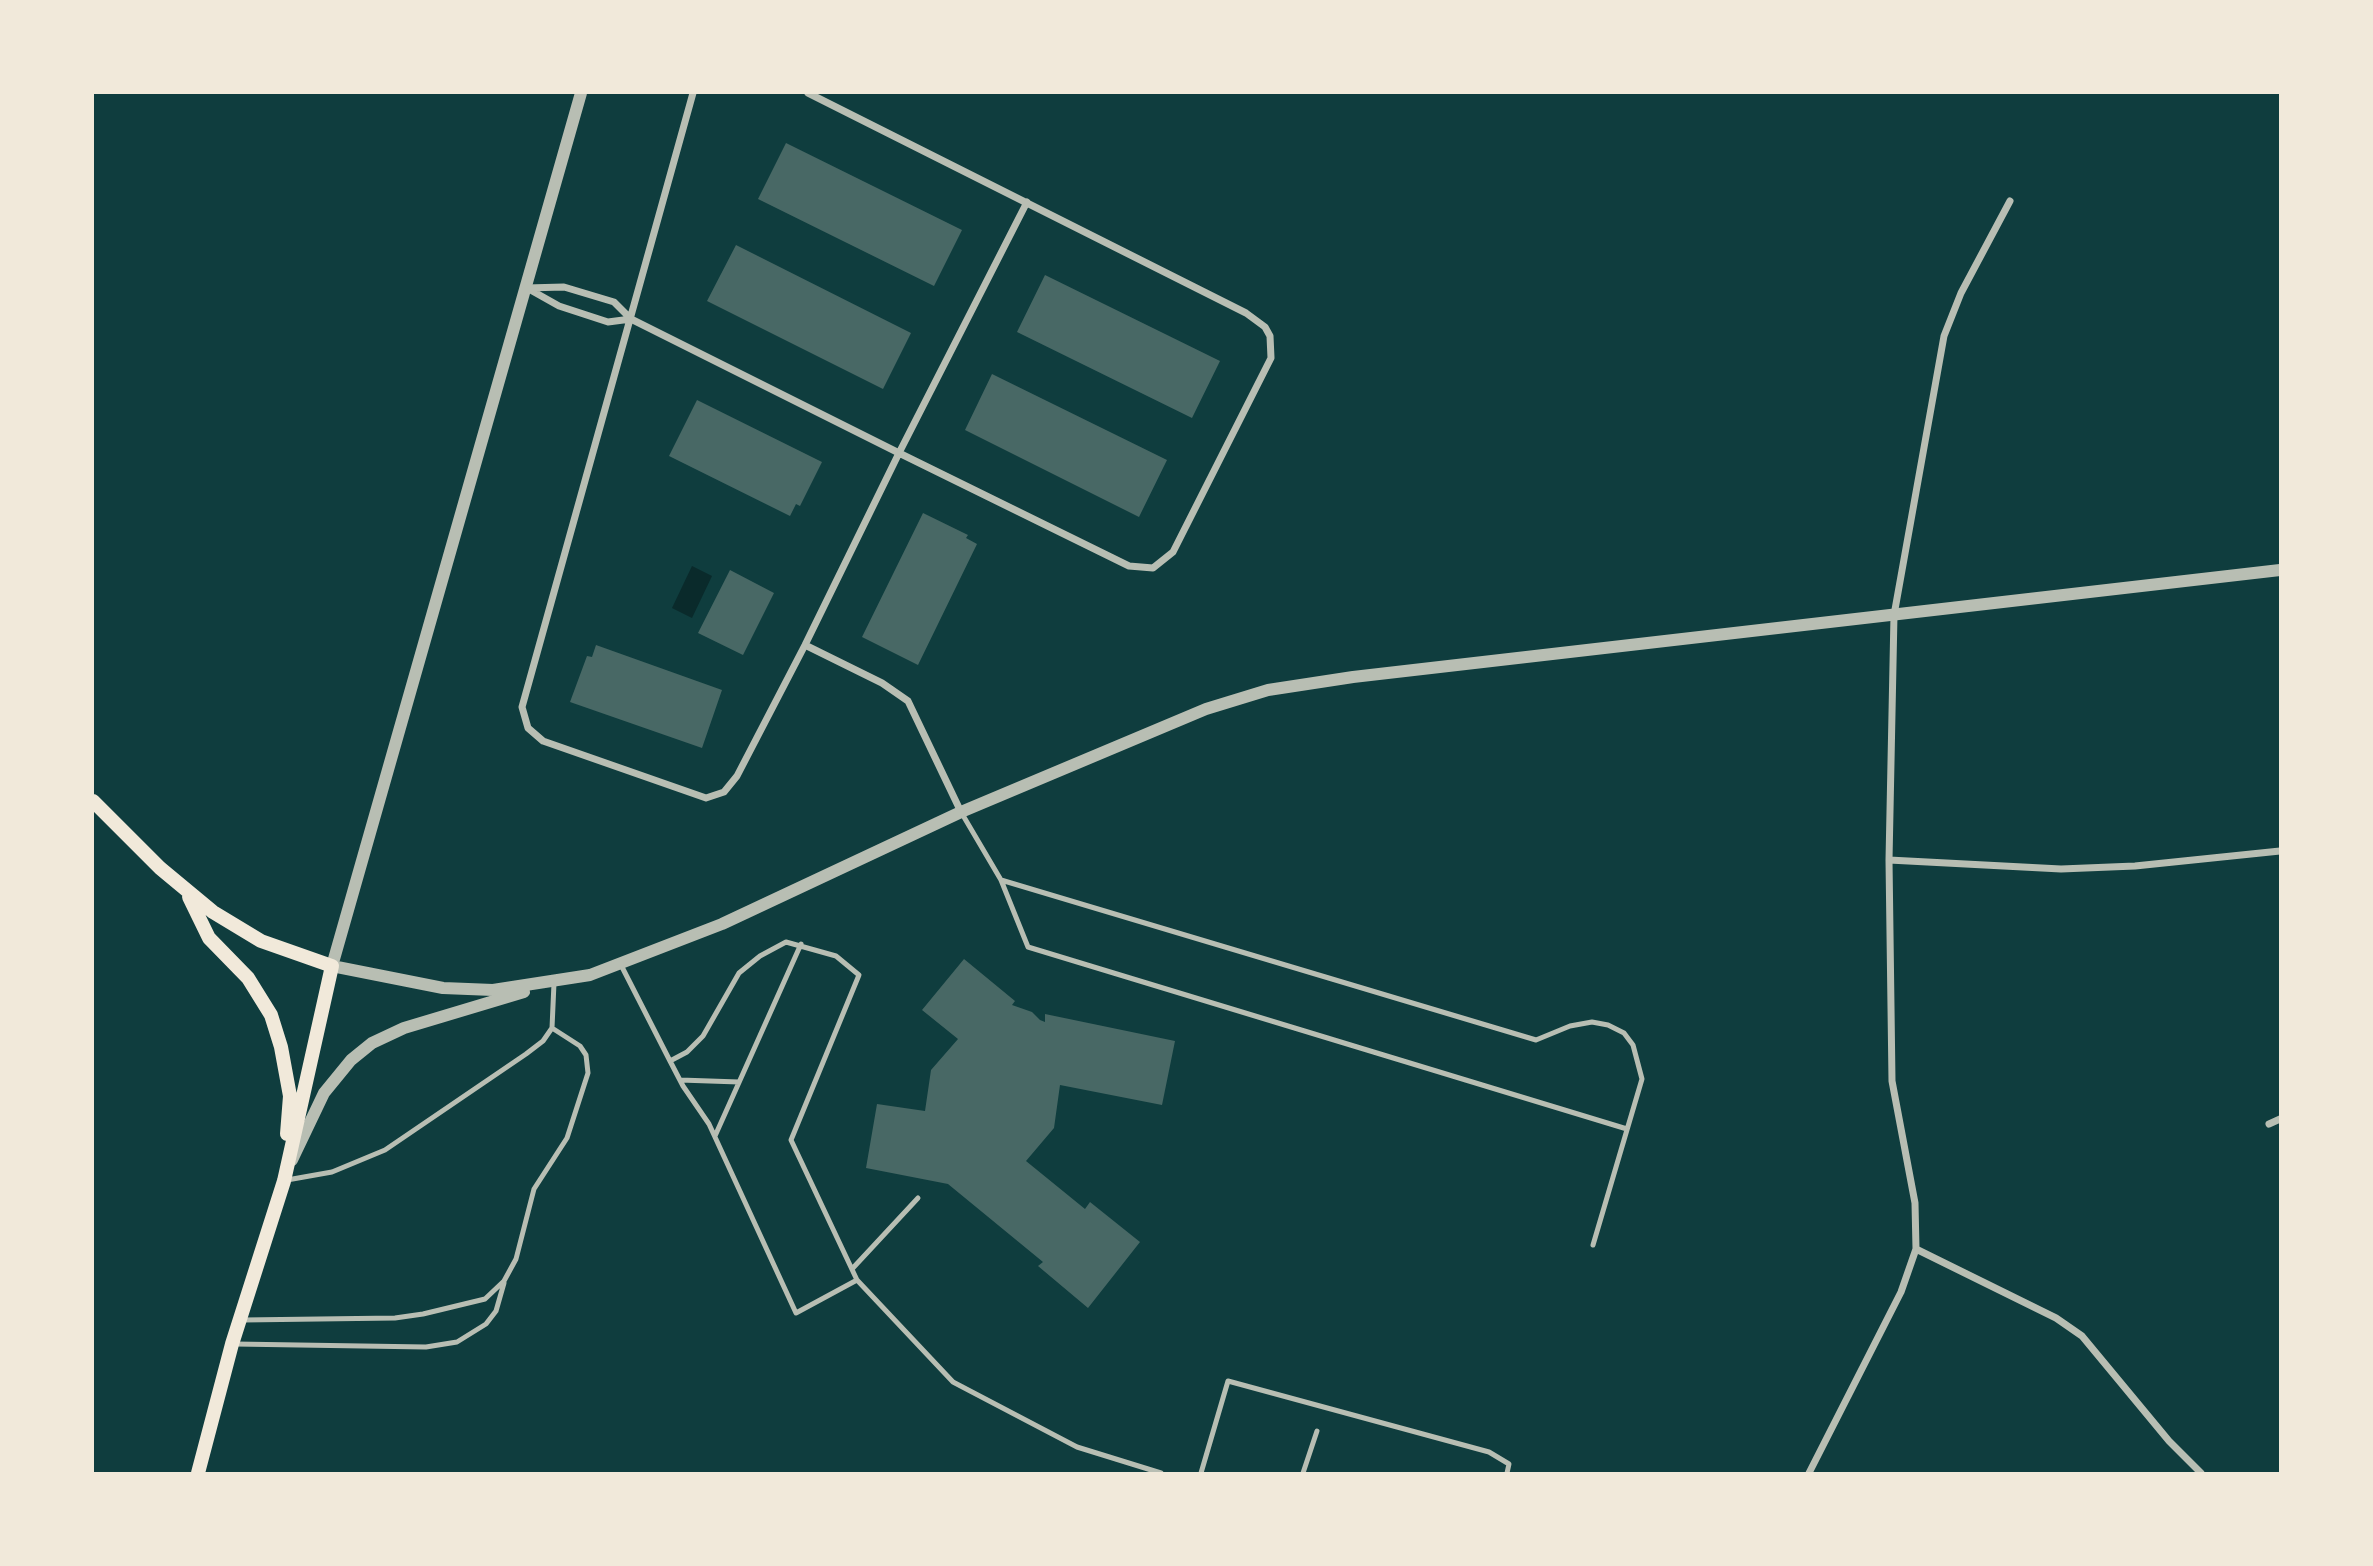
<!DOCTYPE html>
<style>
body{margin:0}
#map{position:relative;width:2373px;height:1566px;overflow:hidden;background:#0f3d3e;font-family:Merriweather,serif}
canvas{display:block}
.frame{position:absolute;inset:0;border:94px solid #f1e9da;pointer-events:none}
</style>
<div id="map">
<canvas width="2373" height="1566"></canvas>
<div class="frame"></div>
</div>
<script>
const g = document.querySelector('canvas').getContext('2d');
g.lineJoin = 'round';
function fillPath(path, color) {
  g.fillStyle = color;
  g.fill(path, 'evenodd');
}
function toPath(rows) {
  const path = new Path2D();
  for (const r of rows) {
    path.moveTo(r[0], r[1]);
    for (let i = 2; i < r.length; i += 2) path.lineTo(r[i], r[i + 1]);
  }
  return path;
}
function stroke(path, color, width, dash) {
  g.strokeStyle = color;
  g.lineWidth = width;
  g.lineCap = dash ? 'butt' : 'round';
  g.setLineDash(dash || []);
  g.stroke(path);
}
fillPath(toPath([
 [692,566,712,576,692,618,672,608]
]), '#0a2a2b');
fillPath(toPath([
 [786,143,962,230,934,286,758,199],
 [736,245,911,333,883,389,707,301],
 [1045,275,1220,361,1192,418,1017,332],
 [992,374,1167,460,1139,517,965,430],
 [697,400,822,462,800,506,796,504,790,516,669,456],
 [923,513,968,535,966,538,977,544,918,665,862,637],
 [730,570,774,593,743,655,698,633],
 [596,645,722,690,702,748,570,702,587,656,592,657],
 [964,959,1015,1001,1012,1005,1032,1012,1040,1020,1045,1022,1045,1014,1175,1041,1162,1105,1060,1085,1054,1128,1026,1161,1085,1209,1090,1202,1140,1242,1088,1308,1038,1266,1043,1262,948,1184,866,1168,877,1104,925,1111,931,1070,958,1039,922,1010]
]), '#486865');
stroke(toPath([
 [961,812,1001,880,1536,1040,1570,1026,1592,1022,1608,1025,1624,1033,1633,1045,1642,1079,1593,1245],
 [1001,880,1028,947,1627,1129],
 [621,965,670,1061,683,1086,709,1124,796,1313,857,1280,791,1140,859,975,836,956,786,942,760,956,739,973,703,1036,687,1052,670,1061],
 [680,1080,739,1082],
 [715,1136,801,944],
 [287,1180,332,1172,385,1150,526,1054,543,1041,552,1028,554,983],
 [852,1269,918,1198],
 [857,1280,953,1382,1077,1447,1161,1473],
 [243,1320,395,1318,423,1314,485,1299,504,1281,516,1259,534,1189,567,1138,588,1073,586,1055,580,1046,552,1028],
 [235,1344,426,1347,457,1342,486,1324,496,1311,504,1283],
 [1201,1473,1228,1381,1489,1452,1509,1464,1507,1473],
 [1303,1473,1317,1431]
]), '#b8beb3', 5);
stroke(toPath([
 [693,93,522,707,528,728,543,741,706,798,724,792,737,776,805,645,899,453,1129,566,1153,568,1173,552,1271,358,1270,336,1265,327,1246,313,808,93],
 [526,288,564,287,614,302,631,319,899,453,1027,202],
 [527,288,559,306,608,322,631,319],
 [805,645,882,683,908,701,961,812],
 [1889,860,2061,869,2135,866,2280,851],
 [2269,1124,2280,1119],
 [1916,1249,2056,1318,2082,1336,2169,1441,2201,1473],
 [1809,1473,1901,1292,1916,1249,1915,1203,1892,1081,1889,860,1894,615,1944,336,1961,293,2010,201]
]), '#b8beb3', 7);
stroke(toPath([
 [581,93,332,966,443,988,493,990,590,975,722,924,961,812,1206,709,1268,690,1353,677,2280,570],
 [292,1160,324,1093,351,1060,372,1043,404,1028,524,992]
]), '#b8beb3', 12);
stroke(toPath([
 [93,801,160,868,213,912,261,941,332,966,284,1181,232,1344,198,1473],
 [189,897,209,938,248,978,271,1015,281,1047,290,1096,287,1134]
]), '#f1e9da', 14);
</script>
